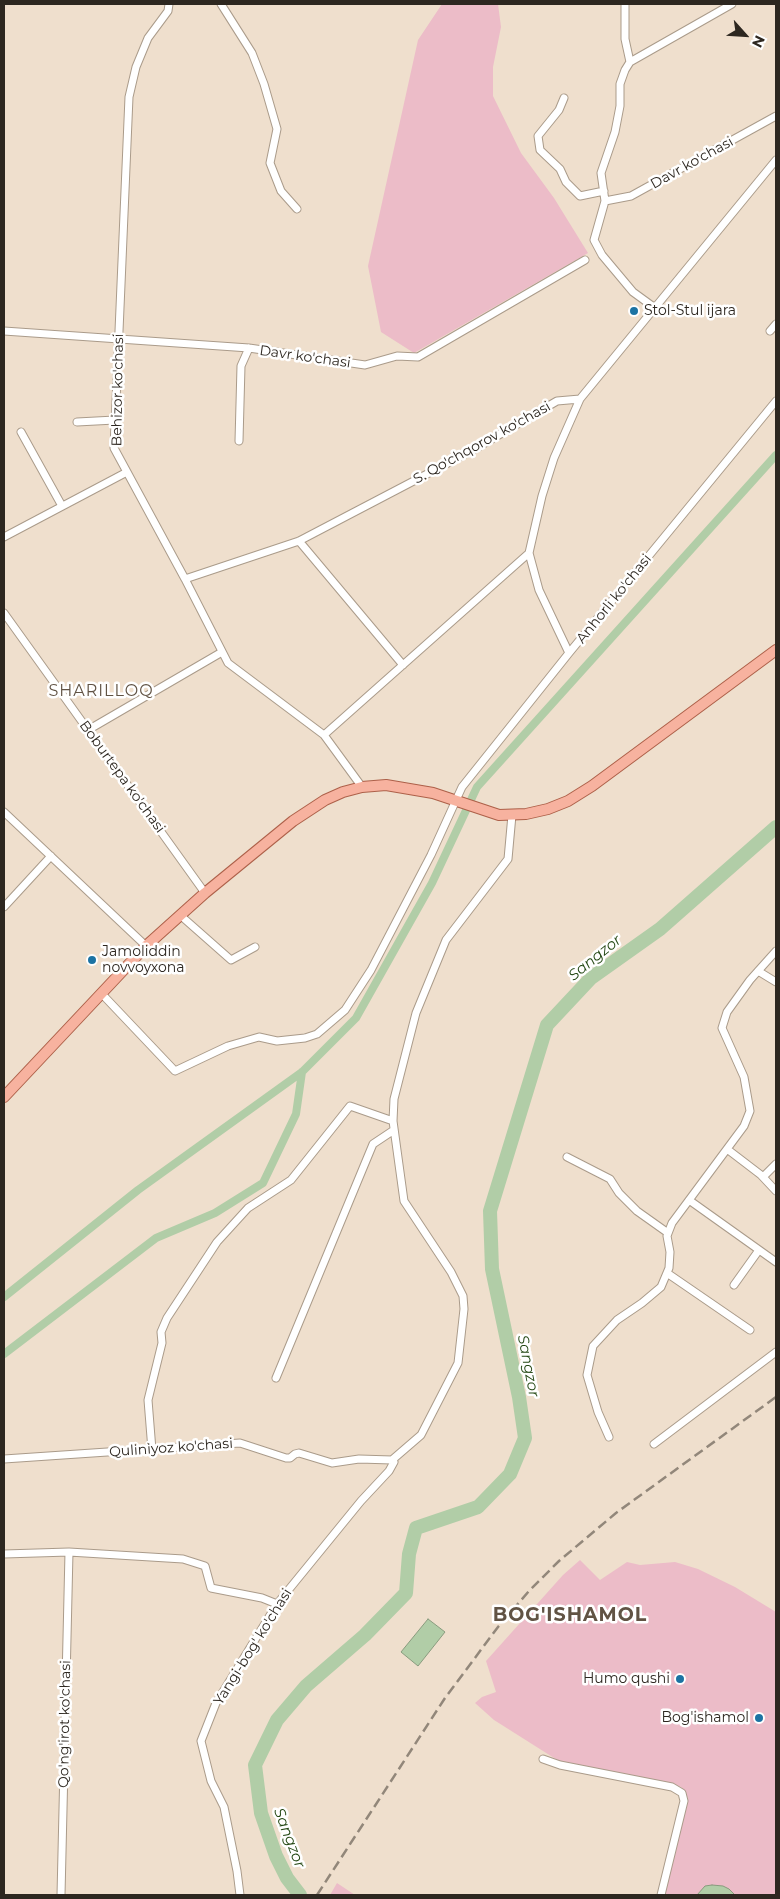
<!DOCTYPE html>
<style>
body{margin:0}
#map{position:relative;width:780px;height:1899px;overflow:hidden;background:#efdfcd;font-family:Montserrat,sans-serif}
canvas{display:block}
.frame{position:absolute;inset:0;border:5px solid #2d2720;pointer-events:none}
.north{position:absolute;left:720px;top:10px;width:50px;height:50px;-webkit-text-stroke:4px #fff;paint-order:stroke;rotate:116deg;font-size:14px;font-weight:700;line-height:20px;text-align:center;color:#2d2720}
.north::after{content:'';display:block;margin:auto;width:18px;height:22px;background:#2d2720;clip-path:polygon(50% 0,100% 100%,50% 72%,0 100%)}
</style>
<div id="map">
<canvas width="780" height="1899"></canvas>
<div class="frame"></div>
<div class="north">N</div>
</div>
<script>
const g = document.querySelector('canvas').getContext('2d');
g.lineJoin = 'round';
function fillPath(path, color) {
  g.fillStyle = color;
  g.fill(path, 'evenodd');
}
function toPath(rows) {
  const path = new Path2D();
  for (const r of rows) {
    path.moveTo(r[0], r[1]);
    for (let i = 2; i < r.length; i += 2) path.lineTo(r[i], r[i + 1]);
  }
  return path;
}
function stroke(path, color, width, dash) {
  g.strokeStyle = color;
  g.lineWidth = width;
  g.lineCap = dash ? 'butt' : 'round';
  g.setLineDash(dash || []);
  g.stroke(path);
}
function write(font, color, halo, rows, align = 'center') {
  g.font = font + ' Montserrat,sans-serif';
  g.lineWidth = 5;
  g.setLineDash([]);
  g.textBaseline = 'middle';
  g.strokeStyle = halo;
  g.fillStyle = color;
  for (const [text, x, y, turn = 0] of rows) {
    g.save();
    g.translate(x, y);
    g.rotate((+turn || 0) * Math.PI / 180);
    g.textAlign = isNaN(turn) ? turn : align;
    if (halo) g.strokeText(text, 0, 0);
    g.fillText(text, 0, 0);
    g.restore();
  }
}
fillPath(toPath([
 [442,4,498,4,501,27,493,67,493,96,521,153,554,198,588,253,414,353,381,332,368,266,418,40],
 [580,1560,600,1580,627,1562,640,1565,675,1562,698,1569,735,1587,776,1612,776,1895,664,1895,688,1799,685,1792,681,1787,673,1784,562,1763,494,1720,475,1703,482,1697,496,1692,486,1661,563,1575],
 [337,1883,355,1895,330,1895]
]), '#ecbcc8');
const water = toPath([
 [428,1619,445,1632,418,1666,401,1652,428,1619],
 [712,1885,723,1886,729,1889,735,1895,697,1895,705,1886,712,1885]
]);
fillPath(water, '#b1cda7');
stroke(water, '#899b7e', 1);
stroke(toPath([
 [4,1297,138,1190,302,1072,356,1018,432,883,477,787,776,455],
 [4,1354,156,1238,215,1213,263,1183,296,1114,302,1072]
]), '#b1cda7', 8);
stroke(toPath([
 [300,1895,287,1878,276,1856,261,1813,255,1765,277,1720,306,1686,365,1635,406,1593,409,1554,416,1528,478,1507,510,1474,525,1438,519,1397,492,1269,490,1211,547,1025,591,978,660,929,776,827]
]), '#b1cda7', 14);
const street = toPath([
 [169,4,168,11,148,38,136,67,129,97,114,448,185,579,228,663,324,735,362,787],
 [221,4,252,53,264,84,277,129,270,163,281,191,297,209],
 [625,4,625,39,630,62,625,70,620,84,620,106,615,132,601,173,605,201,594,240,602,255,633,292,655,308],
 [630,62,732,4],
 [564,98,559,110,538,136,540,150,560,169,566,182,580,196,604,191],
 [605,201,631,196,776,116],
 [4,331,249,348,365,365,397,356,418,357,585,260],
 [770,331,776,324],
 [77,422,115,420],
 [21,432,62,506],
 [239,441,241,366,249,348],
 [4,537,127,472],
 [299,541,403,665],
 [185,579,299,541,473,450,557,401,580,399,776,160],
 [4,613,205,893],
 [569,653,539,590,529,553,542,496,554,458,580,399],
 [88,730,222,652],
 [324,735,529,553],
 [4,812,146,946],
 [4,907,51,856],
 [180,915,231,960,255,947],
 [758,971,776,982],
 [101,993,175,1071,228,1046,259,1037,277,1041,305,1038,317,1034,345,1010,371,970,431,855,462,787,569,653,776,401],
 [727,1149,761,1175,776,1191],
 [567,1157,610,1179,619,1193,637,1211,668,1233],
 [763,1177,776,1164],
 [689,1200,776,1262],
 [667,1273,750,1330],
 [734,1285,759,1250],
 [276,1378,373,1144,394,1130],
 [609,1437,598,1412,587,1375,593,1346,617,1320,642,1303,661,1287,669,1268,670,1252,667,1236,672,1223,744,1126,750,1111,744,1077,722,1028,727,1012,750,980,776,951],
 [654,1444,776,1352],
 [152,1450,148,1400,162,1343,161,1332,167,1318,217,1242,248,1208,291,1180,350,1106,393,1121],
 [4,1459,240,1443,286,1458,290,1458,295,1454,299,1453,332,1463,359,1459,392,1460],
 [392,1460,421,1435,458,1363,464,1309,463,1296,451,1272,404,1201,393,1121,394,1099,416,1013,446,940,508,859,512,815],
 [4,1554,69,1552,183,1559,205,1566,211,1588,262,1598,277,1604],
 [543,1759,560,1765,672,1787,682,1793,684,1801,661,1895],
 [61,1895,69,1552],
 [240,1895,237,1871,224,1807,211,1781,201,1741,216,1703,277,1604,361,1501,389,1471,394,1462,392,1460]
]);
const primary = toPath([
 [4,1097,146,946,205,893,293,821,325,800,343,792,362,787,386,785,433,793,499,815,526,814,548,809,568,801,592,786,776,650]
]);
stroke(street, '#aa9b8a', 9);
stroke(primary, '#ad6049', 12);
stroke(street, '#fff', 7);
stroke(primary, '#f7b29f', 10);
stroke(toPath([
 [317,1895,445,1698,498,1627,529,1591,559,1561,616,1513,776,1397]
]), '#92877a', 2.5, [10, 5]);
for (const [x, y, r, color] of [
 [634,311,5,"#1c73a3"],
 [92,960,5,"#1c73a3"],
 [680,1679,5,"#1c73a3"],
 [759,1718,5,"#1c73a3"]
]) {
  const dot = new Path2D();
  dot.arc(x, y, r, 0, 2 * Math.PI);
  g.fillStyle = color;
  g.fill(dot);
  stroke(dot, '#fff', 2);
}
write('14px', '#2d2720', '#fff', [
 ["Davr ko'chasi",692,163,-29],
 ["Davr ko'chasi",305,357,8],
 ["Behizor ko'chasi",118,390,-89],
 ["S. Qo'chqorov ko'chasi",482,443,-29],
 ["Anhorli ko'chasi",614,599,-51],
 ["Boburtepa ko'chasi",122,777,54],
 ["Quliniyoz ko'chasi",171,1448,-4],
 ["Yangi-bog' ko'chasi",253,1647,-58],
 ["Qo'ng'irot ko'chasi",65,1724,-89]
]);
write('14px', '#2d2720', '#fff', [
 ["Stol-Stul ijara",644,311],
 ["Jamoliddin",102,952],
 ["novvoyxona",102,968],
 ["Humo qushi",670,1679,"right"],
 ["Bog'ishamol",749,1718,"right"]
], 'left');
write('italic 15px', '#234713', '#fff', [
 ["Sangzor",595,958,-39],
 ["Sangzor",528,1366,79],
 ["Sangzor",289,1838,69]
]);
g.letterSpacing = '1px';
write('16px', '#615344', '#fff', [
 ["SHARILLOQ",101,691]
]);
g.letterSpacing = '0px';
g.letterSpacing = '1px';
write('bold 19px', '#615344', '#fff', [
 ["BOG'ISHAMOL",570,1615]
]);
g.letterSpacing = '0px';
</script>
